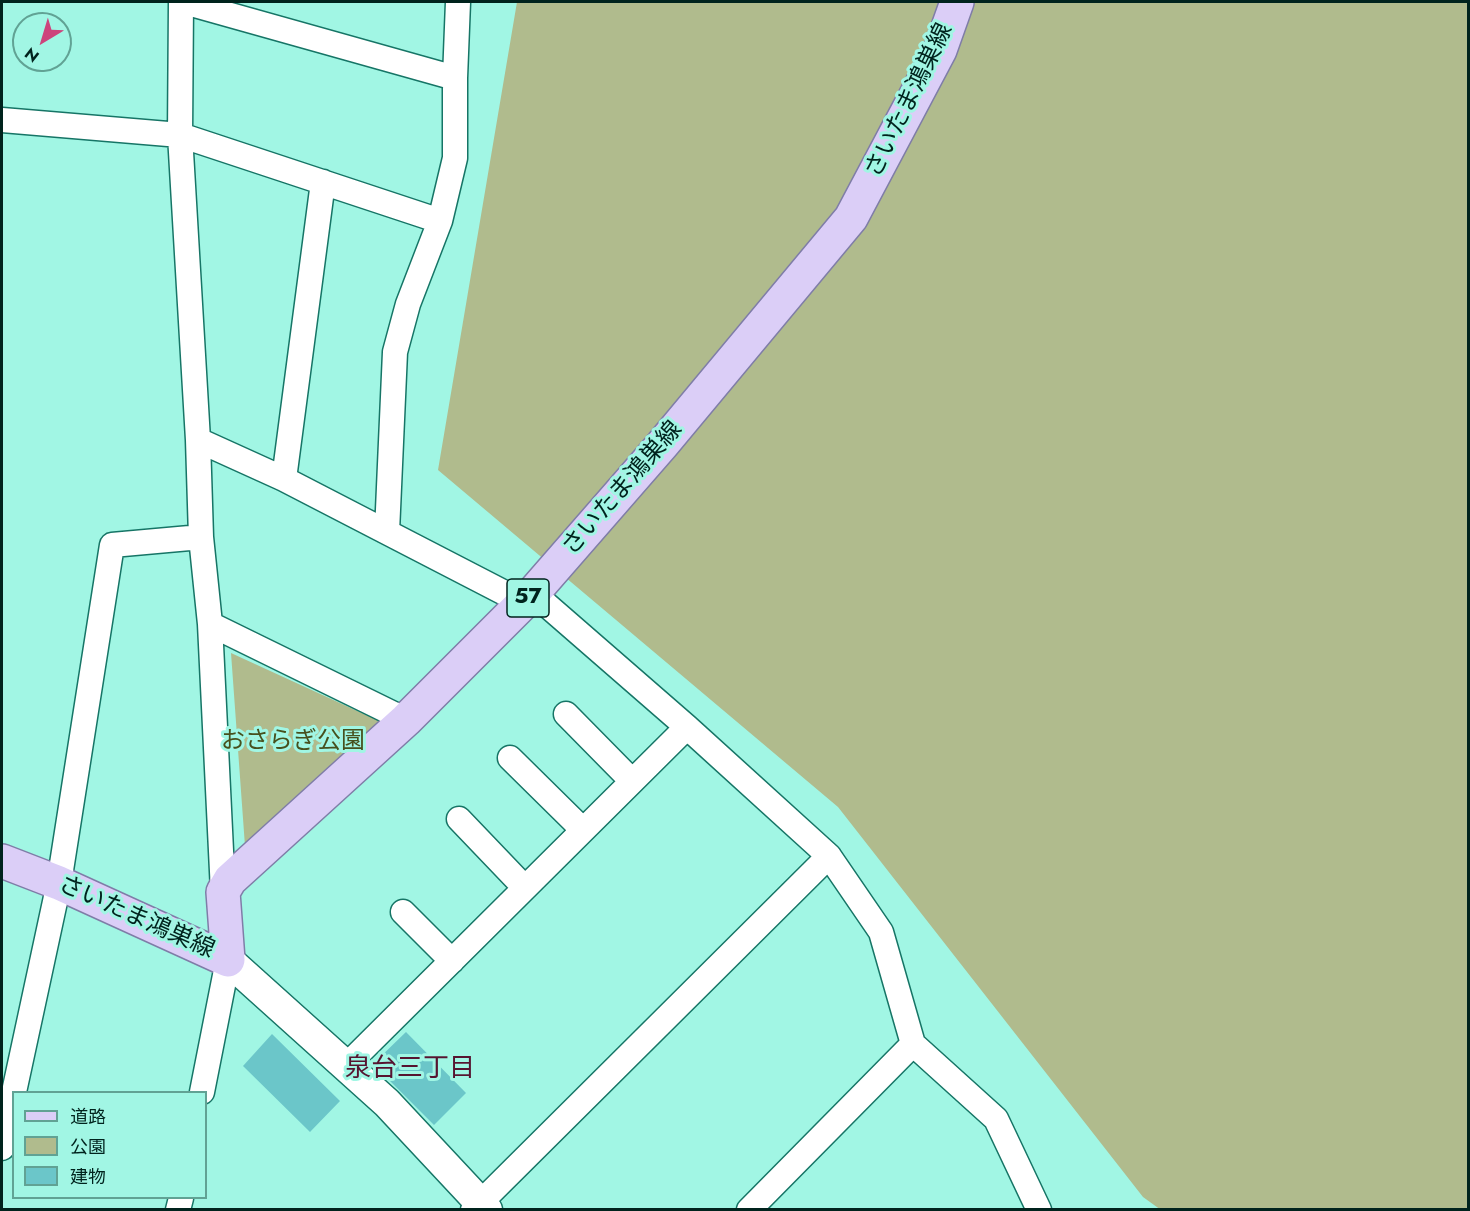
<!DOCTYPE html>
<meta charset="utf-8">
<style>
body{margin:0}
#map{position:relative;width:1470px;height:1211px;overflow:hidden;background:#a1f6e4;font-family:Jost,"Noto Sans JP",sans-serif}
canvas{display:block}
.frame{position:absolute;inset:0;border:3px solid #00231d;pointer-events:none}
.legend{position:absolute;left:12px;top:1091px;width:195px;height:108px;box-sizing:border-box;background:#a1f6e4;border:2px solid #61a294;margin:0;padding:8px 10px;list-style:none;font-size:18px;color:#00231d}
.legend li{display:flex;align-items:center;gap:12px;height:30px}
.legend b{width:30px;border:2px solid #61a294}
.north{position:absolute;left:12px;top:12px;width:60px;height:60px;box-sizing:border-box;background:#a1f6e4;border:2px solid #61a294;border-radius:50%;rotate:218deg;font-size:16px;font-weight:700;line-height:24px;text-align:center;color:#00231d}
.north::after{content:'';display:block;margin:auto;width:21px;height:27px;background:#cd447c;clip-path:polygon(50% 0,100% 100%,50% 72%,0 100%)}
</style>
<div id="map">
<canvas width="1470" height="1211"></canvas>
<div class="frame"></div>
<ul class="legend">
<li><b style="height:8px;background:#dbcef7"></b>道路</li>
<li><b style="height:16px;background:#b0bb8d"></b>公園</li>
<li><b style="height:16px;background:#6bc6c9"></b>建物</li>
</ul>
<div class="north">N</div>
</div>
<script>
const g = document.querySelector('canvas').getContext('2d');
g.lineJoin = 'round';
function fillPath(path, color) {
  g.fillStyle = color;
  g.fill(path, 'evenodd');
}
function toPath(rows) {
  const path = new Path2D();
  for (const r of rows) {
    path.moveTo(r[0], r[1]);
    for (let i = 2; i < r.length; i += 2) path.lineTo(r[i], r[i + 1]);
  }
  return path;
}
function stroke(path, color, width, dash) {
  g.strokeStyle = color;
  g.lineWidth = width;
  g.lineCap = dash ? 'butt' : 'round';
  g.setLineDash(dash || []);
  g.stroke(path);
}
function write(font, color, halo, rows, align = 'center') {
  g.font = font + ' Jost,"Noto Sans JP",sans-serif';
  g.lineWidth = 6;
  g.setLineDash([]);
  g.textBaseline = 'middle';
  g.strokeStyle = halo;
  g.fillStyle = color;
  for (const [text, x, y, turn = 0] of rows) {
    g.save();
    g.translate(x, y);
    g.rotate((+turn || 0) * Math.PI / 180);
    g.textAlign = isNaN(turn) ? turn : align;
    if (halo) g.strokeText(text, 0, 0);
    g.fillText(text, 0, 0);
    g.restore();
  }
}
fillPath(toPath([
 [517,2,1468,2,1468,1209,1161,1210,1143,1197,838,807,438,470],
 [231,653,390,726,246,860]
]), '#b0bb8d');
fillPath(toPath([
 [406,1032,466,1093,434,1125,387,1078,390,1075,376,1061],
 [272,1034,340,1101,310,1132,243,1066]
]), '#6bc6c9');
const minor = toPath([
 [181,2,180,135,198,440,201,537,210,624,223,892],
 [184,2,455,78],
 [2,120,180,135,440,221],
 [198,440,284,479,524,603],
 [284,479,323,182],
 [387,532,395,352,408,304,440,221,455,158,455,78,458,2],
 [533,593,687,727,829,856,881,932,913,1044,996,1119,1039,1210],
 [210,624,406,720],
 [566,714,632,781],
 [510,758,583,830],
 [459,819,525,888],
 [403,912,452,961],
 [346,1066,687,727],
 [14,1092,59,883,112,545,201,537],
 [202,1092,228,960],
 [2,1148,14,1093],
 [178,1210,181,1198],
 [473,1210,829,856],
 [749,1210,913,1044]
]);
const tertiary = toPath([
 [228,960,387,1103,487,1210]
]);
const primary = toPath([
 [2,861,59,883,228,960,223,892,230,880,406,720,533,593,662,445,851,218,940,50,957,2]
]);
stroke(minor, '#167566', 27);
stroke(tertiary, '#167566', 33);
stroke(primary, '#7f7da7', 36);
stroke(minor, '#fff', 24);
stroke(tertiary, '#fff', 30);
stroke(primary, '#dbcef7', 33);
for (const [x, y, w] of [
 [528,598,42]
]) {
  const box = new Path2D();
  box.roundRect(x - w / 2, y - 19, w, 38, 4.5);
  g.fillStyle = '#a1f6e4';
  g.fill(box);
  stroke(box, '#00231d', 1.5);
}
write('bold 22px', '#00231d', null, [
 ["57",528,598]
]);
write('24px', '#00231d', '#a1f6e4', [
 ["さいたま鴻巣線",910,101,-64],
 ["さいたま鴻巣線",623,489,-49],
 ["さいたま鴻巣線",136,918,24]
]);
write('24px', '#47501d', '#a1f6e4', [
 ["おさらぎ公園",293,742]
]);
write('26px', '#561430', '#a1f6e4', [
 ["泉台三丁目",410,1070]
]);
</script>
